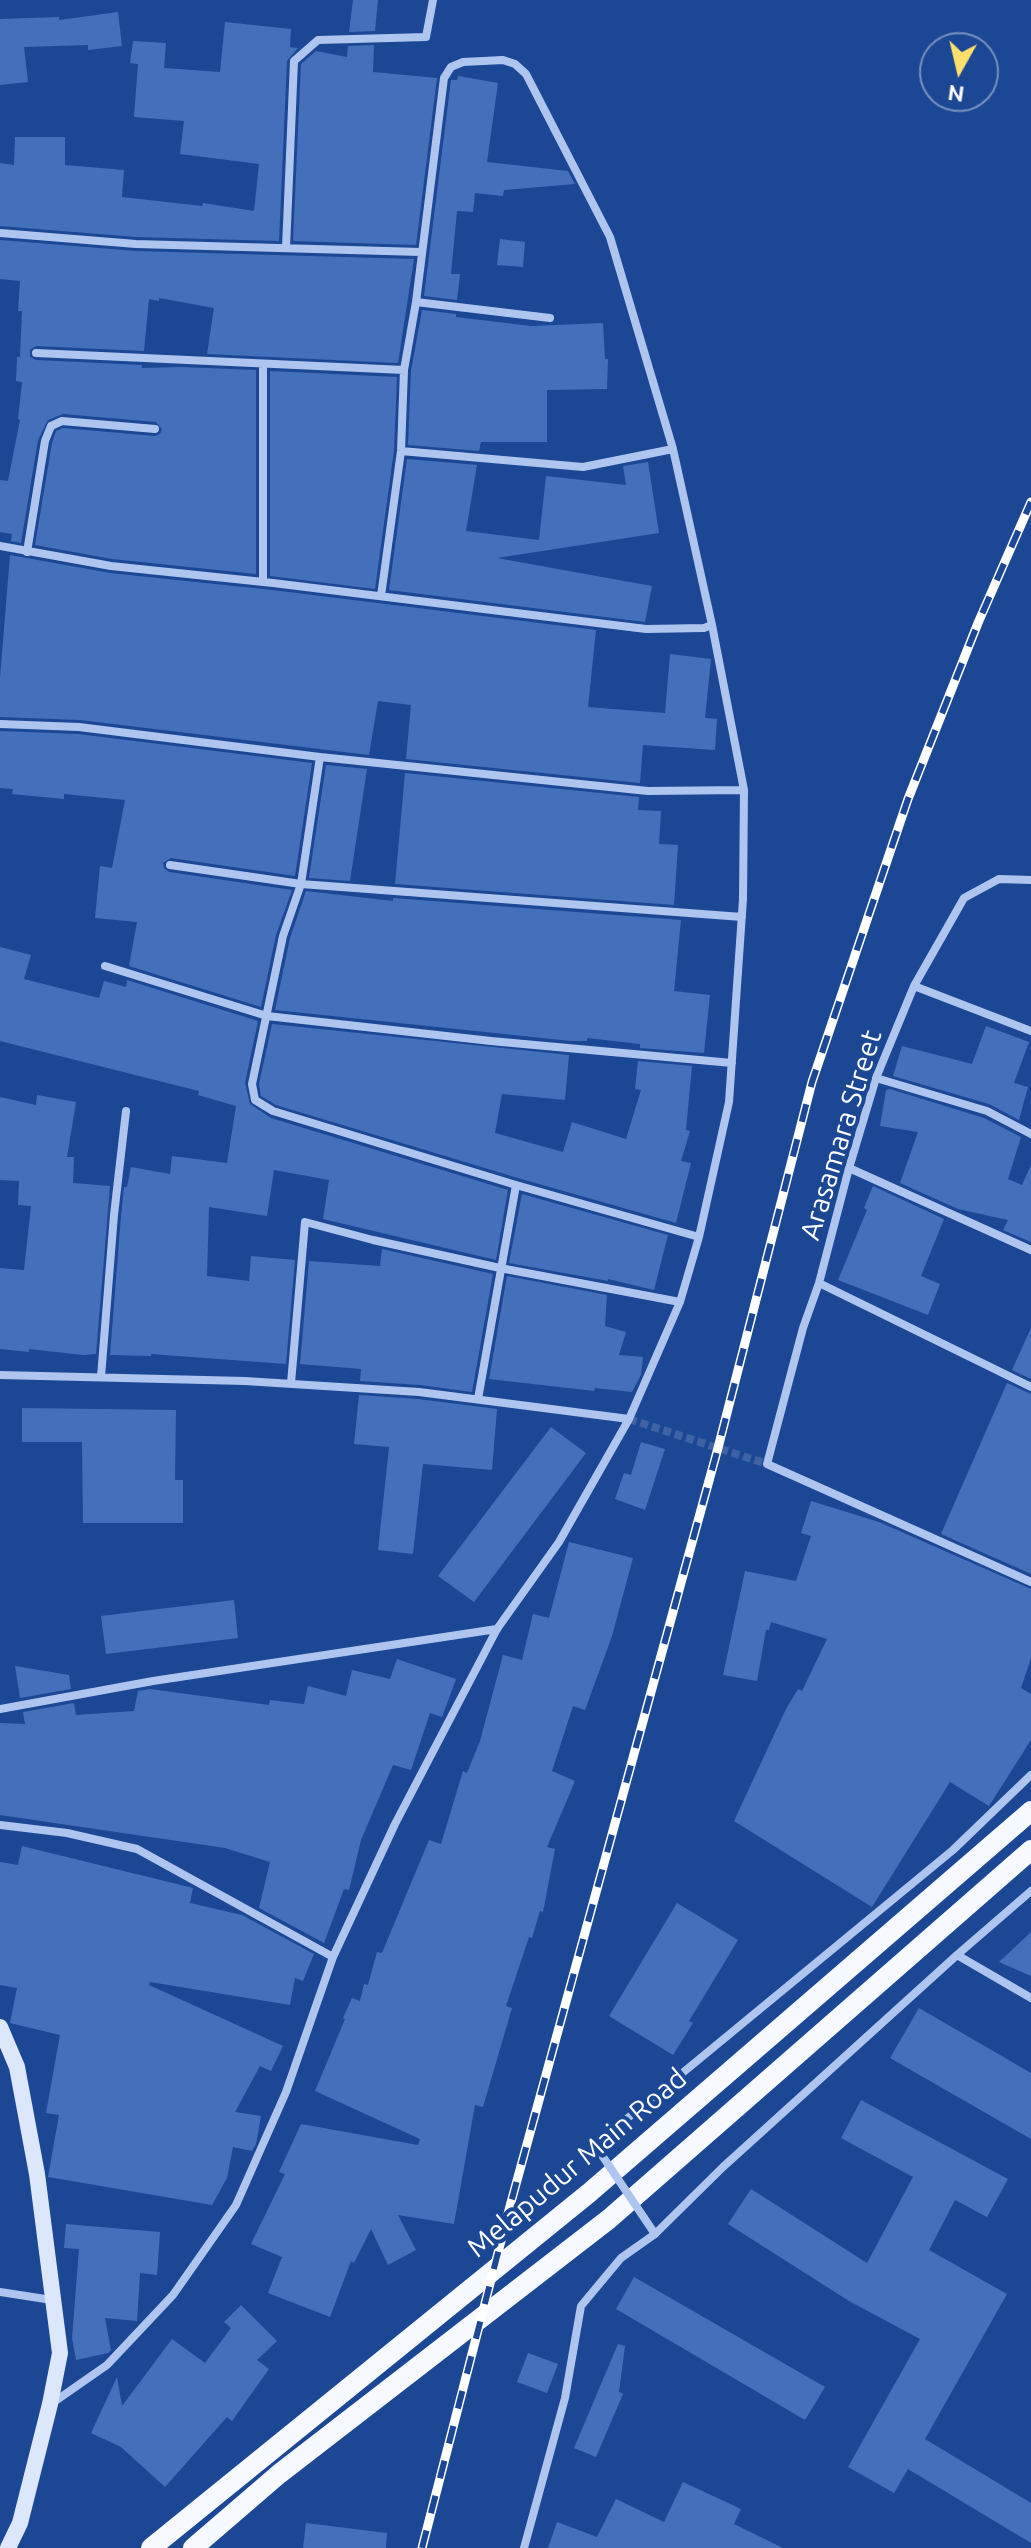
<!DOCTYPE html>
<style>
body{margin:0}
#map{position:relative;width:1031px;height:2548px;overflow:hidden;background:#1c4794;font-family:Ubuntu,sans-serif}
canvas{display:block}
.north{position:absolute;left:919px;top:32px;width:80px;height:80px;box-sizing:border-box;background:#1c4794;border:2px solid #7791bf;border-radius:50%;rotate:188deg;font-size:22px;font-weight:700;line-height:32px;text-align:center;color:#fff}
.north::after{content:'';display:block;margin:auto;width:28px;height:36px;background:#ffe06c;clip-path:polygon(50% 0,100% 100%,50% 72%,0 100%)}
</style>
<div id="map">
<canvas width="1031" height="2548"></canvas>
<div class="north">N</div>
</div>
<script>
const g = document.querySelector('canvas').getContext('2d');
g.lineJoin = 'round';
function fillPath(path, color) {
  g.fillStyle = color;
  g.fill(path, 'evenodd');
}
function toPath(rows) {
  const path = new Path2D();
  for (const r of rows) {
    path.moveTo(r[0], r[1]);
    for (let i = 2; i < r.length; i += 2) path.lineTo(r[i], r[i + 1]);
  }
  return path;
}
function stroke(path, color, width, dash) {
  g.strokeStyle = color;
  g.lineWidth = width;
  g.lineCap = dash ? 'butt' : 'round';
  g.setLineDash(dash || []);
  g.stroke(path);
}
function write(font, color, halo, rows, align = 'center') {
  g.font = font + ' Ubuntu,sans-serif';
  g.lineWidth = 8;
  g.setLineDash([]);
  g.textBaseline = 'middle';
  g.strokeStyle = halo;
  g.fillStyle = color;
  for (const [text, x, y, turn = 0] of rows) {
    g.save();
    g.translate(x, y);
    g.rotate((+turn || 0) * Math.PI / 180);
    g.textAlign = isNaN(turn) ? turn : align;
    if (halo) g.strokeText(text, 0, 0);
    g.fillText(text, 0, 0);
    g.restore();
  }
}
fillPath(toPath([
 [353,0,378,0,375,31,349,32],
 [118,12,122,46,88,50,88,45,24,47,28,82,0,85,0,19,59,17,59,20],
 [225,22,291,29,290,47,298,48,287,61,279,241,136,237,0,226,0,163,14,165,15,137,65,137,65,165,124,170,122,197,202,206,203,203,254,211,259,164,180,154,184,121,134,117,138,64,130,63,133,41,166,43,164,68,220,72],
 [374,45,373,72,437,78,416,245,293,241,301,64,316,51,347,57,348,46],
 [458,76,498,83,487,162,568,171,575,184,504,190,503,196,475,193,473,212,457,211,451,274,460,274,457,300,424,296,451,80,457,80],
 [500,239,525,242,523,267,497,265],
 [0,240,136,251,414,259,398,363,207,354,214,308,159,298,159,301,149,299,144,351,36,346,30,350,30,357,36,360,142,365,142,368,180,367,256,370,256,574,112,559,35,545,52,443,56,431,63,428,155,436,160,434,162,429,156,422,63,414,48,420,38,440,21,543,11,541,12,534,0,532,0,480,8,481,20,420,18,419,22,382,16,381,17,357,20,357,22,311,18,311,20,281,0,279],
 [422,310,456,314,456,317,531,326,603,323,605,359,608,359,607,389,547,390,547,442,481,442,479,451,408,445,411,371],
 [270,371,397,377,394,450,375,589,270,576],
 [407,459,477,465,466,531,539,540,546,476,626,485,623,466,648,462,659,533,497,558,652,586,645,622,389,590],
 [10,555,110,573,272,590,596,630,588,707,665,713,670,654,711,659,705,718,717,719,715,750,643,745,640,783,406,759,411,705,378,701,369,755,80,720,0,717,0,678],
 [0,731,78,734,312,763,295,876,171,858,163,863,164,868,169,872,292,890,276,935,261,1007,129,966,137,922,95,918,100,866,112,868,125,800,64,794,64,799,12,794,13,789,0,788],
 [326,765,367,769,350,881,309,878],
 [405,773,639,797,638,810,661,811,659,844,678,845,674,905,395,884],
 [306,891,393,901,393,898,681,920,674,991,710,995,704,1053,640,1048,640,1044,587,1038,587,1041,571,1041,275,1010,290,938],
 [0,947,31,955,24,979,99,998,104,981,126,987,127,980,258,1021,245,1083,250,1104,271,1118,508,1190,496,1260,323,1219,329,1180,274,1170,267,1216,209,1207,207,1276,249,1281,251,1256,295,1260,286,1364,151,1354,151,1356,110,1355,121,1216,124,1187,127,1187,131,1167,170,1174,172,1156,227,1163,236,1106,198,1095,199,1091,0,1041],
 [272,1024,569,1055,565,1100,502,1094,495,1133,563,1152,572,1122,626,1139,641,1090,635,1089,638,1061,692,1066,686,1130,690,1131,681,1161,691,1163,676,1223,518,1178,276,1105,261,1096,259,1084],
 [986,1026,1029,1042,1014,1083,1028,1087,1019,1120,989,1104,893,1076,902,1046,972,1064],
 [890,1089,984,1118,1021,1137,1008,1179,1022,1185,1031,1165,1031,1242,1003,1230,1008,1220,958,1209,900,1183,918,1132,880,1126,886,1090],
 [37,1095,76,1102,67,1157,74,1157,73,1183,110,1186,96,1354,83,1355,29,1349,29,1352,0,1349,0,1268,24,1270,31,1206,18,1205,19,1181,0,1180,0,1097,36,1105],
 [873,1186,944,1219,921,1276,940,1284,928,1315,838,1280,867,1210,864,1208],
 [522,1194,668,1235,654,1290,608,1279,608,1281,509,1263],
 [382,1249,493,1274,472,1392,420,1385,360,1381,361,1369,300,1364,309,1261,380,1266],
 [507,1276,607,1295,605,1326,626,1332,619,1355,643,1357,641,1375,632,1392,595,1388,594,1391,489,1379],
 [1031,1328,1031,1379,1012,1370],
 [1007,1383,1031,1394,1031,1574,941,1534],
 [359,1395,418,1399,497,1409,492,1470,423,1464,413,1554,378,1550,389,1447,354,1444],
 [22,1408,176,1410,175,1480,183,1480,183,1523,83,1523,82,1442,22,1442],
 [551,1427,586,1453,474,1602,438,1576],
 [641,1442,665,1449,645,1510,615,1499,624,1473,631,1475],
 [811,1501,879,1522,1031,1589,1031,1658,1021,1688,1031,1694,1031,1740,989,1806,950,1782,872,1907,734,1821,786,1709,798,1689,802,1691,827,1639,771,1622,769,1630,766,1630,757,1681,723,1675,745,1571,796,1581,811,1536,801,1533],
 [569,1542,633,1558,612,1636,585,1710,573,1706,552,1771,575,1781,547,1847,555,1849,543,1912,540,1911,532,1938,529,1937,506,2006,512,2008,483,2107,475,2105,454,2224,398,2215,416,2250,388,2265,371,2229,354,2263,351,2261,330,2317,268,2293,282,2257,251,2244,285,2174,279,2172,301,2124,418,2145,420,2139,315,2091,345,2019,343,2018,352,1998,360,2001,364,1984,368,1985,377,1952,382,1953,429,1840,441,1844,463,1771,467,1773,480,1741,503,1655,522,1660,533,1614,549,1618],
 [234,1600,238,1638,106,1654,101,1616],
 [397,1659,456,1679,442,1717,430,1713,411,1770,393,1765,361,1840,349,1890,344,1889,324,1943,259,1908,270,1862,225,1848,0,1815,0,1723,25,1724,23,1712,74,1703,76,1715,134,1711,138,1691,150,1689,269,1705,270,1700,304,1704,308,1686,346,1696,352,1670,390,1679],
 [15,1666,69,1675,71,1689,20,1698],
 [22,1846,193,1888,190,1903,242,1915,314,1954,303,1981,295,1978,290,2005,150,1982,149,1985,283,2046,271,2071,260,2066,235,2112,261,2116,256,2144,252,2151,233,2147,227,2178,212,2205,48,2177,59,2115,46,2113,60,2035,10,2023,17,1988,0,1985,0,1862,18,1865],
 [677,1903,738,1940,689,2021,693,2023,673,2055,609,2016],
 [1031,1932,1031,1976,999,1962],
 [919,2008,1031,2073,1031,2139,890,2058],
 [861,2100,1008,2179,987,2217,955,2200,929,2250,1007,2294,925,2439,1031,2503,1031,2543,908,2469,894,2493,848,2467,920,2339,849,2301,728,2224,751,2189,867,2263,913,2177,841,2138],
 [66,2224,160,2232,157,2275,140,2273,137,2321,105,2318,111,2350,108,2353,76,2360,72,2338,79,2249,64,2248],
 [634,2277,825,2387,805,2420,616,2309],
 [241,2305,277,2341,257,2360,269,2369,232,2421,227,2417,165,2487,121,2447,91,2433,117,2377,122,2406,172,2339,205,2363,231,2328,224,2322],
 [618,2344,625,2346,619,2392,623,2394,596,2457,574,2448],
 [528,2353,558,2364,547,2393,517,2382],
 [683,2482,741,2509,734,2524,783,2548,548,2548,557,2522,597,2537,616,2499,664,2522],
 [306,2523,387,2533,386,2548,303,2548]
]), '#4470bb');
stroke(toPath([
 [629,1419,767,1464]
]), '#3e63a4', 8, [8, 4]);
stroke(toPath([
 [0,233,136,244,421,252],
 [286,248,294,61,318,40,426,37,433,0],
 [550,318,416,302,444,78,451,67,463,62,503,60,515,64,526,74,610,237,673,449,712,625,744,790],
 [36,353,404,370],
 [401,451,583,467,673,449],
 [0,546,111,566,273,583,646,629,704,628,712,625],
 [27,552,45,441,51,426,62,421,155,429],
 [263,582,263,364],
 [381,596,401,451,404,370,416,302],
 [0,724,79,727,320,757,648,791,744,790,743,899,729,1102,699,1237,680,1302,629,1419],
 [320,757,301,884,283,936,252,1084,255,1100,273,1111,516,1185,699,1237],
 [170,865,301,884,742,917],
 [1031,880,999,879,964,898,914,986,876,1078,849,1168,819,1283,803,1328,767,1464,1031,1582],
 [105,966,267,1016,491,1041,732,1063],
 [914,986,1031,1031],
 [876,1078,987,1111,1031,1134],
 [849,1168,1031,1250],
 [819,1283,1031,1387],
 [0,1375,245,1381,419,1392,629,1419,559,1542,497,1629,395,1824,333,1957,286,2092,236,2205,173,2295,107,2365,51,2404],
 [101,1377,114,1215,126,1111],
 [291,1383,305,1222,373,1240,500,1268,680,1302],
 [478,1399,516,1185],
 [0,1709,153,1681,497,1629],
 [0,1825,67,1833,137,1849,333,1957],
 [1031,1891,957,1955,1031,1998],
 [595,2145,953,1850,1031,1775],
 [0,2292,52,2300],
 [524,2548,565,2398,581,2306,621,2258,655,2234,723,2167,957,1955]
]), '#aec6ef', 8);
stroke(toPath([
 [0,2027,17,2067,37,2174,60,2353,50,2404,20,2523,8,2548]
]), '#dce7fb', 16);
stroke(toPath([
 [151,2548,589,2193,1031,1811],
 [193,2548,279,2474,609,2219,1031,1850]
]), '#f6f9ff', 20);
const rail = toPath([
 [422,2548,510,2206,718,1448,812,1082,908,799,978,623,1031,502]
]);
stroke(rail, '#fff', 9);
stroke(rail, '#1c4794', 6, [18]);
stroke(toPath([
 [595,2145,655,2234]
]), '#aec6ef', 8);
write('28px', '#fff', '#1c4794', [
 ["Arasamara Street",841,1135,-73],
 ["Melapudur Main Road",577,2163,-40]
]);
</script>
